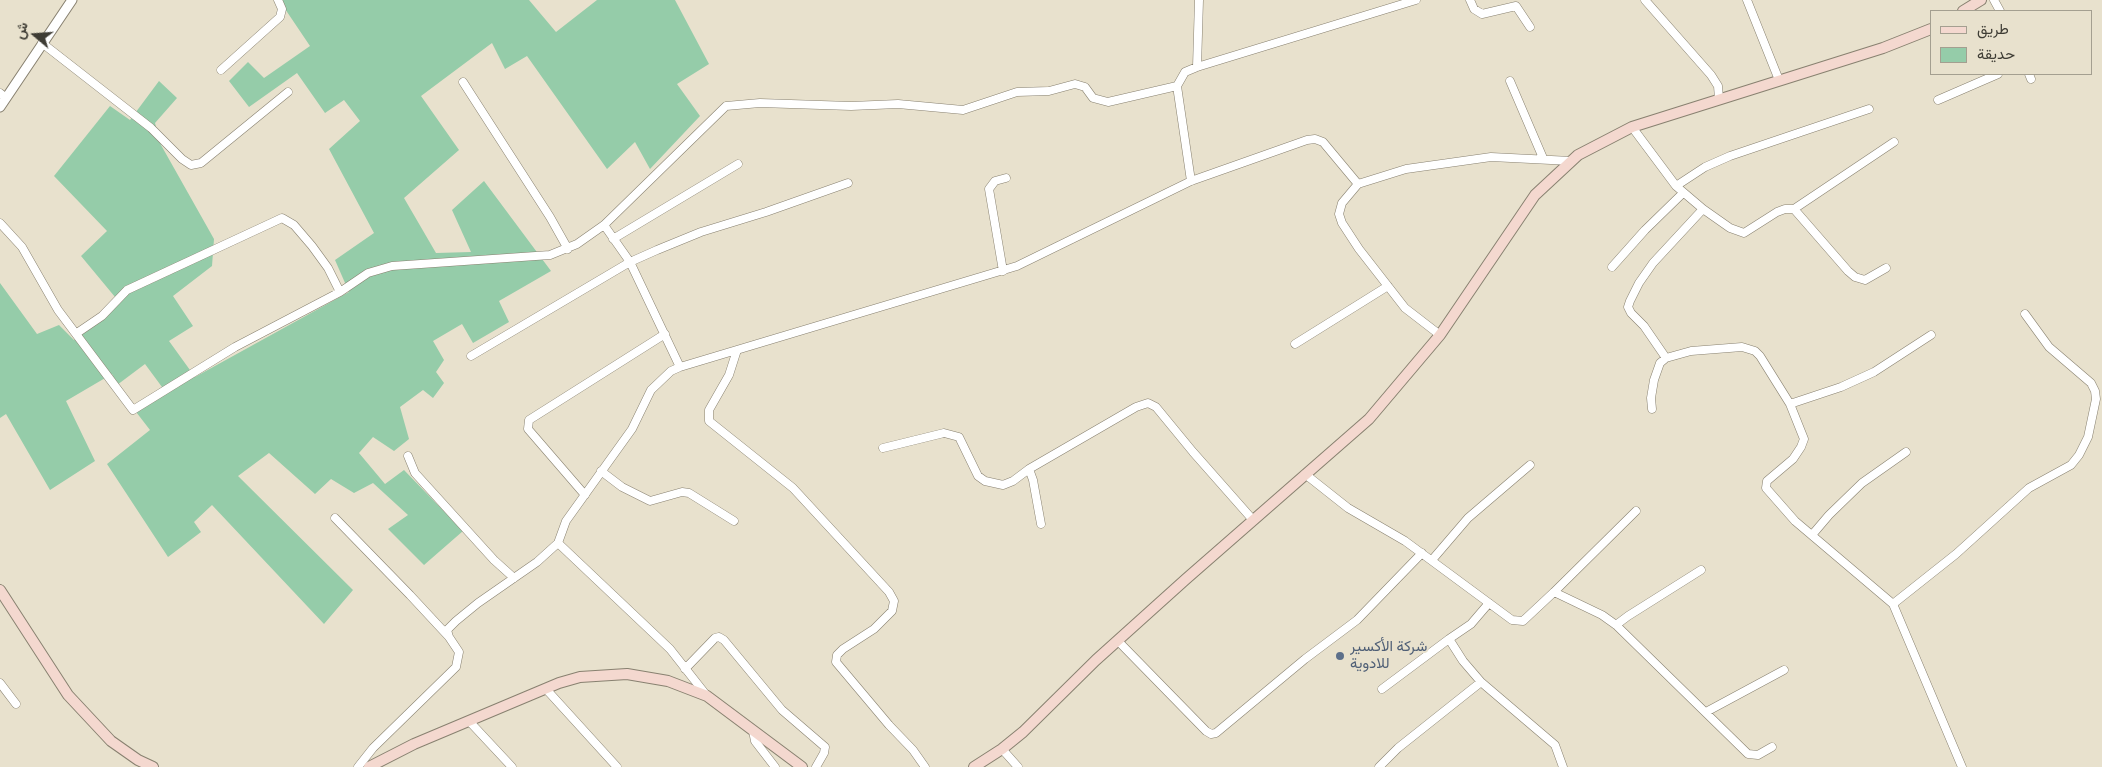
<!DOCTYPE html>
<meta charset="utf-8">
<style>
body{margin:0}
#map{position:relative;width:2102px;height:767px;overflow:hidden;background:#e8e1cd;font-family:"Source Serif 4",Vazirmatn,serif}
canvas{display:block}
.legend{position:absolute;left:1930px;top:10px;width:162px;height:65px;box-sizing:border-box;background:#e8e1cd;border:1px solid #a49f90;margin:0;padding:6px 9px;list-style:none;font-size:15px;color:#3e3c34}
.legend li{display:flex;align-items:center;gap:10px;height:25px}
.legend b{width:25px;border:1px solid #a49f90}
.north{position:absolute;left:10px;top:10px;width:50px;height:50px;-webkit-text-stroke:4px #e8e1cd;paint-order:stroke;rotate:288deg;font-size:14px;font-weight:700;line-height:20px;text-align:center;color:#3e3c34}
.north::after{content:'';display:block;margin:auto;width:18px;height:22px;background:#3e3c34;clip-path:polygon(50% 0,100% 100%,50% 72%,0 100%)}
</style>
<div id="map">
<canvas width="2102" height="767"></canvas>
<ul class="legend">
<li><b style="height:6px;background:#f4d8cf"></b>طريق</li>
<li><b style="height:14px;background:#95cca9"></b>حديقة</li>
</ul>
<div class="north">ش</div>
</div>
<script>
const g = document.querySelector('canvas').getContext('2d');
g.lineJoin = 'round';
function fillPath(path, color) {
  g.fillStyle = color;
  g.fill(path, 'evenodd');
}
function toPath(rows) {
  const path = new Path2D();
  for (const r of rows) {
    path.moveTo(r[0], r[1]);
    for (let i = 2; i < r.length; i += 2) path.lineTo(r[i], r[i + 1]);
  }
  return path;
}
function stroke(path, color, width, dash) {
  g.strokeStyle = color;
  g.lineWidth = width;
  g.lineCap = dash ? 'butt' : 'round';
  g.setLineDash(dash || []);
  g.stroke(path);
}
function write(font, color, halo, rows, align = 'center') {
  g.font = font + ' "Source Serif 4",Vazirmatn,serif';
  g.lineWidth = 4;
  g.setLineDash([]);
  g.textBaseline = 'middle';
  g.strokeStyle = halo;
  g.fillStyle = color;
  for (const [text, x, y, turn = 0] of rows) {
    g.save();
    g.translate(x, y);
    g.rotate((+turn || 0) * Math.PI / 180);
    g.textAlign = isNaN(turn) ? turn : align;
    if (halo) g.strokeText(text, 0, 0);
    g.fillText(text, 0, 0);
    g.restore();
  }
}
fillPath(toPath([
 [279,0,529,0,556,32,597,0,675,0,709,64,677,84,700,116,650,169,635,142,607,169,527,56,505,69,492,43,421,96,459,150,404,198,436,253,471,252,452,210,484,181,551,271,499,301,509,322,473,343,462,324,433,341,444,360,436,372,444,383,433,398,423,390,400,407,409,439,394,451,373,437,359,453,385,484,404,470,463,531,424,565,388,529,408,515,373,483,354,493,331,479,315,494,269,453,238,476,353,590,324,624,212,505,194,522,201,532,168,557,107,464,150,430,133,408,162,387,145,364,117,385,112,374,66,401,95,461,50,490,6,414,0,418,0,283,37,334,59,325,74,340,120,303,81,256,107,231,54,176,110,106,130,120,159,81,177,98,155,123,161,145,214,239,212,266,173,296,193,326,169,341,195,377,349,292,335,260,374,233,329,149,360,121,344,100,325,113,297,73,249,107,229,81,248,62,264,78,310,46]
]), '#95cca9');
const minor = toPath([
 [1470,0,1474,9,1482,14,1516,6,1530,27],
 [1645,0,1711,75,1718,86,1719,99],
 [1747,0,1779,80],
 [1994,0,2000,11],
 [42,43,151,128,182,159,191,165,201,163,288,92],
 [1197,67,1199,0],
 [221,70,280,17,282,9,278,0],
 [2029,74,2031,79],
 [1510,81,1543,158],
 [463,82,550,217,568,249],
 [0,93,6,98],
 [1938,100,1998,74],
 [1632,127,1676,186,1703,209,1653,263,1639,283,1630,301,1628,307,1631,313,1644,326,1666,358],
 [1191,181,1177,86,1185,72,1197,67,1416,0],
 [1358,184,1406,169,1491,157,1571,161],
 [1676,186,1705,167,1730,156,1869,109],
 [1703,209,1730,228,1744,233,1777,212,1785,209,1794,209,1848,271,1855,277,1865,280,1886,268],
 [1794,209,1894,142],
 [0,223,22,247,58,310,133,410,235,347,340,292,368,273,392,266,550,255,577,244,604,225,630,262,680,367],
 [604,225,726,106,760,103,851,106,898,104,963,110,1017,92,1049,91,1075,84,1085,87,1093,98,1108,102,1177,86],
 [613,239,738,164],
 [1612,267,1645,230,1683,193],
 [1003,271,989,189,995,181,1006,178],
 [77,333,102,316,127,290,282,218,294,225,312,246,328,268,340,292],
 [1295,344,1388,286],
 [737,350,729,375,709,410,709,421,793,488,889,592,894,601,892,611,874,629,843,649,837,655,836,662,889,725,913,750,925,767],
 [471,356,630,262,657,250,701,232,766,212,848,183],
 [1790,404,1841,387,1874,372,1931,335],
 [1652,409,1651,398,1654,380,1660,363,1666,358,1691,351,1742,347,1755,351,1760,356,1790,404,1804,439,1801,447,1793,459,1767,481,1766,488,1795,521,1893,604,1962,767],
 [883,448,944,433,959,437,978,476,985,481,1003,485,1013,481,1029,469],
 [408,456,415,473,494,560,514,578],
 [601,471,622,487,650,501,682,492,689,493,734,521],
 [1305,474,1348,508,1405,541,1512,620,1523,621,1554,592,1602,615,1616,625,1748,754,1758,755,1772,747],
 [585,495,528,429,529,420,665,334],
 [335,518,410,595,449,637,459,652,456,667,373,748,358,767],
 [1041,524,1033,480,1029,469,1136,407,1148,403,1156,407,1193,452,1253,520],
 [1812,535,1829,515,1862,483,1906,452],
 [558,543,670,649,707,696],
 [1432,560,1468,518,1530,465],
 [1554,592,1636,511],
 [1489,603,1471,624,1449,639,1463,661,1481,682,1555,745,1563,767],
 [1893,604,1956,554,2029,488,2071,465,2079,455,2088,437,2096,399,2095,391,2091,383,2049,347,2025,314],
 [1616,625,1628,616,1701,570],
 [449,637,447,630,456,621,478,603,537,562,558,543,566,521,632,429,651,390,671,371,680,367,1017,266,1191,181,1307,140,1315,139,1323,142,1358,184,1342,203,1339,214,1342,223,1359,249,1405,308,1440,335],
 [1118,641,1206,731,1211,734,1216,733,1305,659,1357,620,1422,553],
 [685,669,715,638,719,637,724,640,782,710,825,747,824,753,816,767],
 [0,683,16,704],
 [546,689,617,767],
 [1382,689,1449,639],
 [1706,712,1784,670],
 [469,721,512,767],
 [753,731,755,741,775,767],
 [1002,749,1018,767],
 [1379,767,1398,748,1481,682]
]);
const tertiary = toPath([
 [0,107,72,0]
]);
const secondary = toPath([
 [1963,11,1981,0],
 [0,590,68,695,111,741,138,760,153,767],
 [369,767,414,744,559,683,580,677,627,674,668,681,707,696,802,767],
 [974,767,1002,749,1023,732,1096,660,1186,579,1369,419,1440,335,1535,195,1578,155,1632,127,1883,48,1931,29]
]);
stroke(minor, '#888170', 9);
stroke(tertiary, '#888170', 11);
stroke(secondary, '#888170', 12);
stroke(minor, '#fff', 8);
stroke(tertiary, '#fff', 9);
stroke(secondary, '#f4d8cf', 10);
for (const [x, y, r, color] of [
 [1340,656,5,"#5c6f8a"]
]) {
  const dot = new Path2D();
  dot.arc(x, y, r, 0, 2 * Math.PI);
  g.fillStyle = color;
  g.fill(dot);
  stroke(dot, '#e8e1cd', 2);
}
write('15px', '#4e5e75', '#e8e1cd', [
 ["شركة الأكسير",1350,647],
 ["للادوية",1350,664]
], 'left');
</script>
